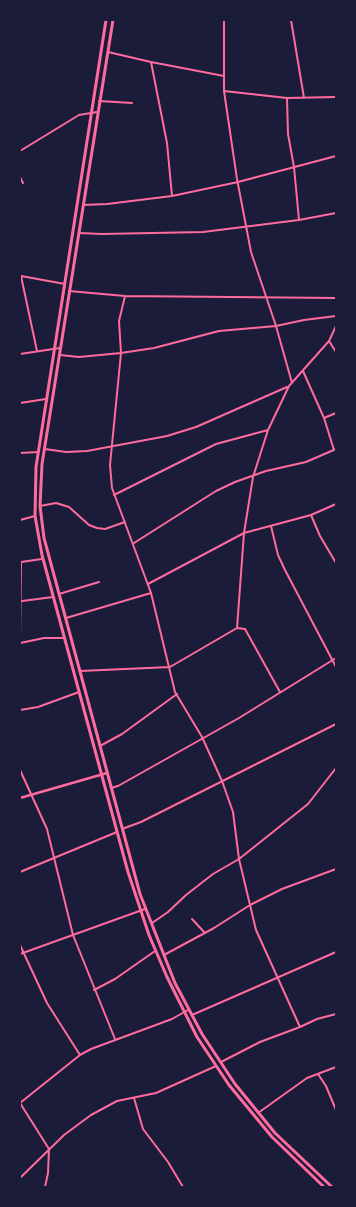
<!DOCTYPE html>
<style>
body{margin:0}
#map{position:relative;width:356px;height:1207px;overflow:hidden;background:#1b1b3a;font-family:"Roboto Condensed",sans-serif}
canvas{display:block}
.frame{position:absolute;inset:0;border:21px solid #1b1b3a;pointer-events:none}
</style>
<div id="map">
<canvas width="356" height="1207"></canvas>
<div class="frame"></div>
</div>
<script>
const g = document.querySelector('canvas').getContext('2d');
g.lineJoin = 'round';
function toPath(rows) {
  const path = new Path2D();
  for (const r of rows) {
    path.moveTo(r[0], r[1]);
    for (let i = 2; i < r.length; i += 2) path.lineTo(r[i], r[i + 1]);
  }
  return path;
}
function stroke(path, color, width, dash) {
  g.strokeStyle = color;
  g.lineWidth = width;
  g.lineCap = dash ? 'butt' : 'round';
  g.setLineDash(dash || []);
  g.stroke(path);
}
stroke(toPath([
 [224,20,224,91,237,179,251,252,276,326,292,383],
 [291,20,304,98],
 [108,52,151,62,224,76],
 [151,62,167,143,172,196],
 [224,91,287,98,336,97],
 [287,98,288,134,294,167,299,220],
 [99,101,132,103],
 [20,151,79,115,97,112],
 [20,177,23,183],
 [83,205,107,204,172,196,238,182,336,156],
 [79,233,102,234,203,232,299,220,336,213],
 [21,276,37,351],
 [21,276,65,284],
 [69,291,125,296,336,298],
 [125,296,119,321,121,353,110,465,112,488,151,593,175,692,202,737,222,781,233,812,239,859,256,930,300,1027,260,1042,221,1062],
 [329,341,336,352],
 [20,354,60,348],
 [60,355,79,357,121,353,154,348,219,331,276,326,304,320,336,316],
 [303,371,324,418,334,450],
 [20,403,46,399],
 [324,418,336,413],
 [45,449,66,452,87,451,167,436,196,427,287,387],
 [20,453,38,452],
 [114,495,216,444,268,430],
 [40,506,56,503,69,507,89,525,97,528,105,529,125,522],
 [311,515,320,536,336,563],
 [20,520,35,516],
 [271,526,278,555,285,570,336,667],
 [134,543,216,491,235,482,266,471,306,462,336,449],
 [21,562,42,559],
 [148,584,244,533,311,515,336,504],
 [59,594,99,582],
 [22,601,53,597],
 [66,618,151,593],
 [237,628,244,533,253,477,268,430,289,386,329,341,336,326],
 [20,639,21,562],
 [20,643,44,638,64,638],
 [80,671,170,667,237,628,245,629,280,692],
 [20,710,38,707,79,692],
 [100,746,122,734,177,694],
 [20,770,47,829,73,935,115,1039],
 [111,788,118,786,239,718,336,658],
 [122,829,141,822,336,724],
 [20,872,117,832],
 [192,919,205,933],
 [152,923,168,912,186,895,213,874,239,859,308,804,336,768],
 [20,945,47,1003,80,1055],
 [20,954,145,909],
 [164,955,214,928,250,905,282,889,336,869],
 [94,990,115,979,155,951],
 [192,1015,336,952],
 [300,1027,317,1019,336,1014],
 [318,1074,326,1086,336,1110],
 [134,1098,143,1129,168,1162,183,1187],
 [20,1103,80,1055,91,1049,172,1019,188,1010],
 [20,1103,49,1149,48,1173,45,1187],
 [258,1113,307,1078,336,1067],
 [20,1178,64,1135,91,1115,117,1101,156,1093,216,1066]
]), '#ff6b9d', 2);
stroke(toPath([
 [20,798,107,773]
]), '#ff6b9d', 2.5);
stroke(toPath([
 [106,20,36,467,35,516,42,555,128,872,149,935,167,977,197,1037,229,1085,272,1137,324,1187],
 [113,20,42,464,40,506,44,538,140,894,175,983,202,1034,235,1084,275,1133,332,1187]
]), '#ff6b9d', 3);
</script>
